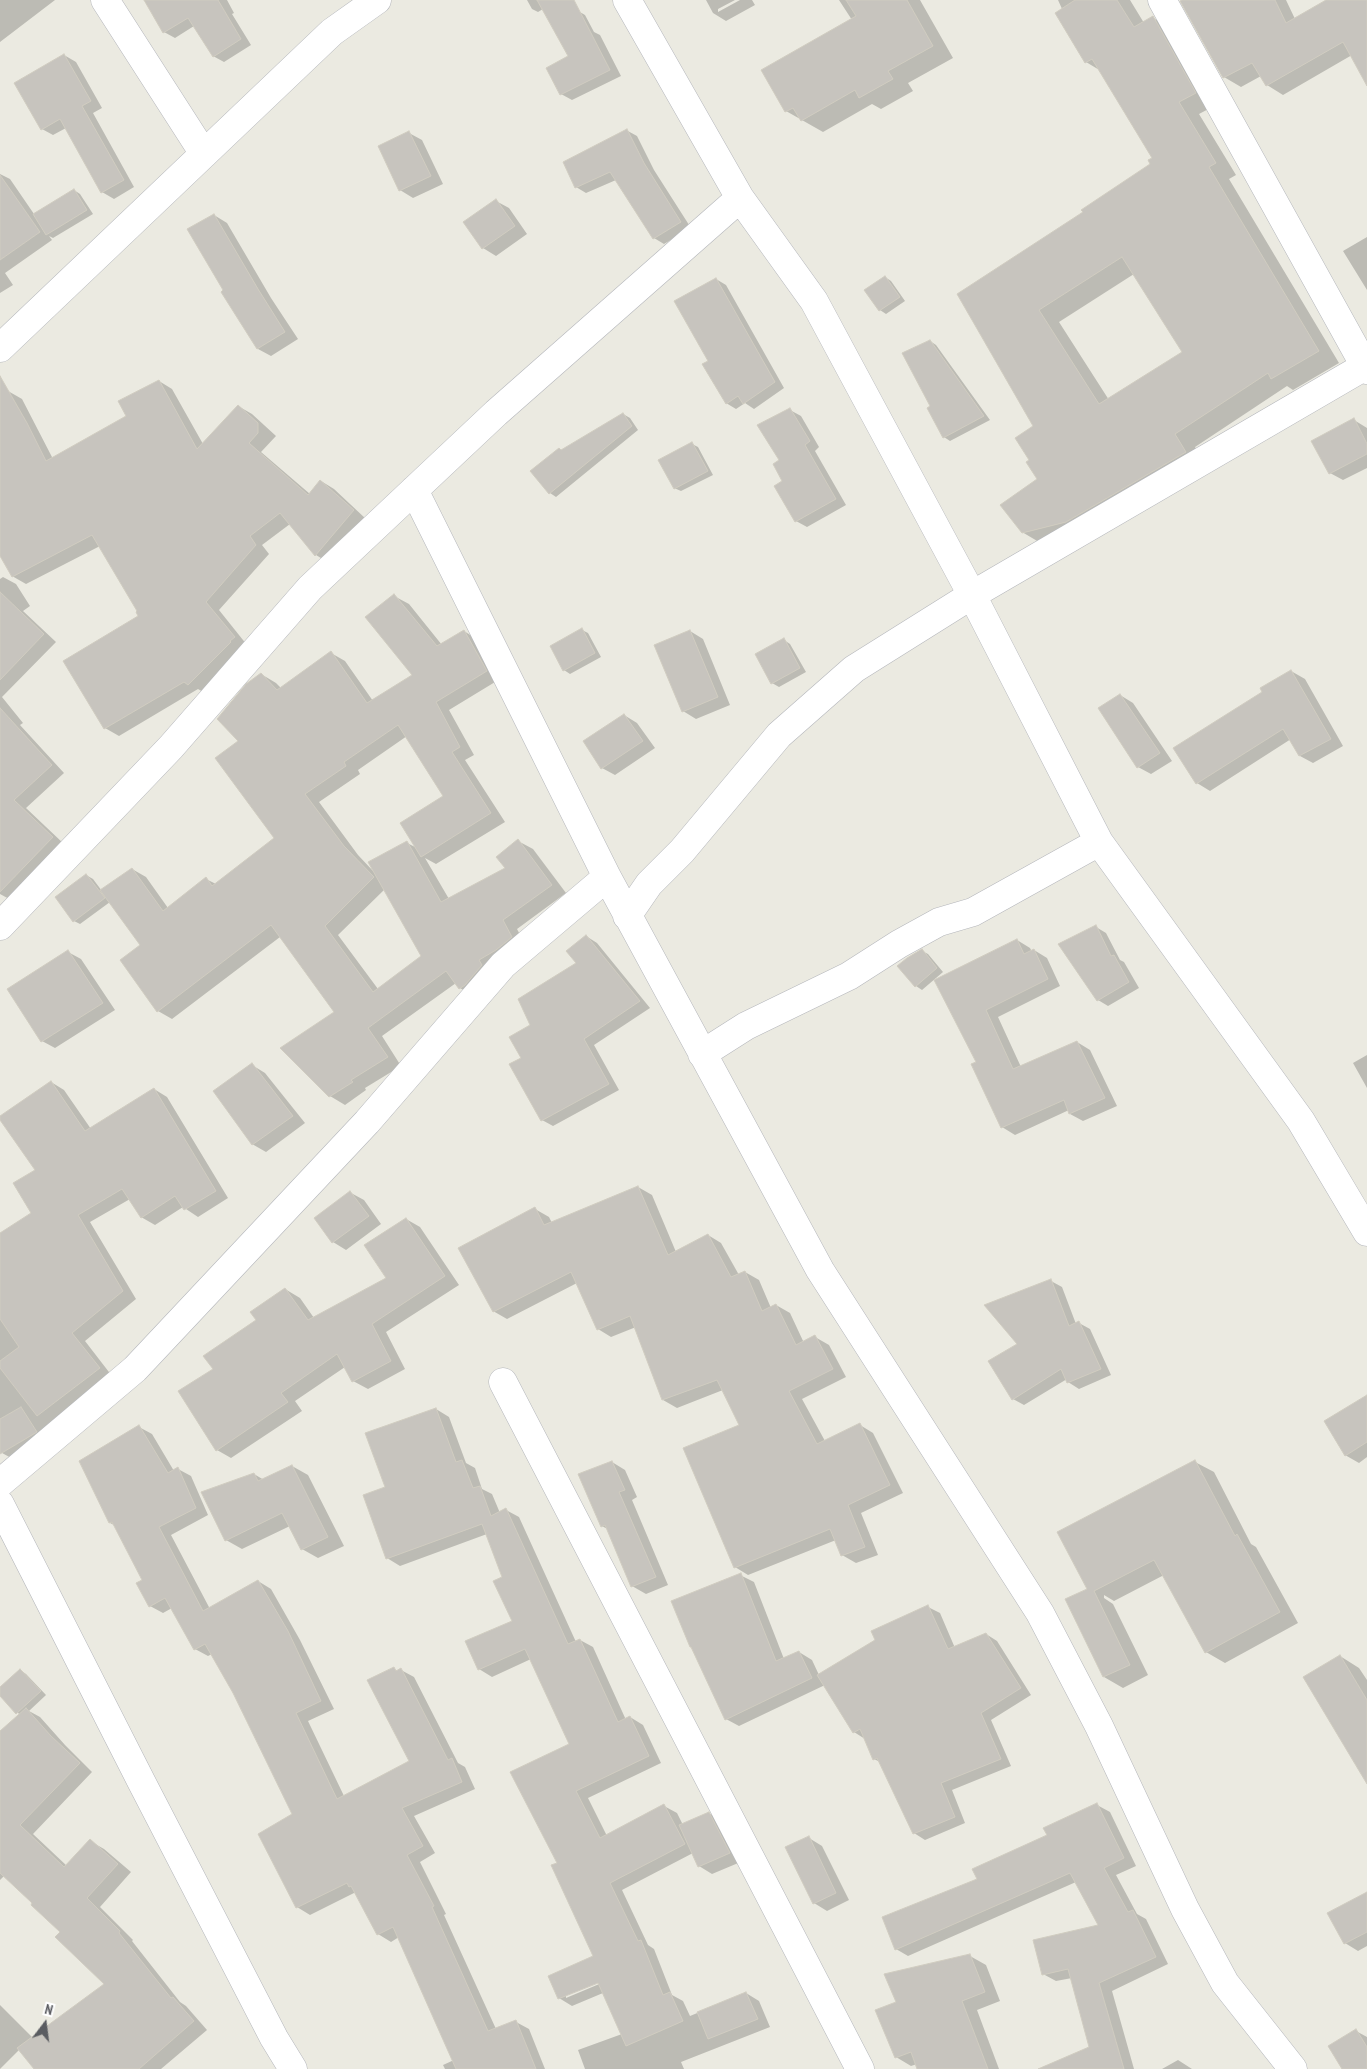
<!DOCTYPE html>
<style>
body{margin:0}
#map{position:relative;width:1367px;height:2069px;overflow:hidden;background:#ebeae1;font-family:"PT Sans Narrow",sans-serif}
canvas{display:block}
.north{position:absolute;left:20px;top:1999px;width:50px;height:50px;-webkit-text-stroke:4px #fff;paint-order:stroke;rotate:15deg;font-size:14px;font-weight:700;line-height:20px;text-align:center;color:#5a5c61}
.north::after{content:'';display:block;margin:auto;width:18px;height:22px;background:#5a5c61;clip-path:polygon(50% 0,100% 100%,50% 72%,0 100%)}
</style>
<div id="map">
<canvas width="1367" height="2069"></canvas>
<div class="north">N</div>
</div>
<script>
const g = document.querySelector('canvas').getContext('2d');
g.lineJoin = 'round';
function fillPath(path, color) {
  g.fillStyle = color;
  g.fill(path, 'evenodd');
}
function toPath(rows) {
  const path = new Path2D();
  for (const r of rows) {
    path.moveTo(r[0], r[1]);
    for (let i = 2; i < r.length; i += 2) path.lineTo(r[i], r[i + 1]);
  }
  return path;
}
function stroke(path, color, width, dash) {
  g.strokeStyle = color;
  g.lineWidth = width;
  g.lineCap = dash ? 'butt' : 'round';
  g.setLineDash(dash || []);
  g.stroke(path);
}
fillPath(toPath([
 [0,0,55,0,0,42],
 [145,0,227,0,234,13,232,14,251,45,224,62,213,56,194,26,175,38,164,32],
 [527,0,558,0,538,12,532,9],
 [706,0,735,0,718,9,718,12,740,0,752,0,755,5,726,21,713,13],
 [839,0,920,0,953,58,908,83,913,91,881,109,872,104,823,132,786,111,763,71,852,20],
 [1058,0,1130,0,1144,23,1153,18,1174,30,1216,105,1199,114,1236,175,1229,179,1339,363,1293,390,1287,386,1195,447,1206,465,1044,545,1022,532,1039,479,1031,461,1035,427,959,295,1085,212,1152,165,1154,158,1101,71,1086,62],
 [1134,274,1184,352,1109,400,1059,322],
 [1185,0,1286,0,1295,19,1329,0,1367,0,1367,83,1352,55,1283,95,1267,85,1261,76,1241,87,1224,77],
 [573,8,585,15,594,32,600,35,621,76,572,100,561,94,570,57],
 [64,55,76,62,102,108,93,113,134,187,114,199,102,192,66,128,53,135,42,129],
 [626,130,637,136,654,170,691,228,664,244,654,238,616,180,586,193,576,187],
 [409,133,422,140,443,184,413,198,400,190],
 [0,174,10,179,34,214,74,190,80,194,93,214,53,238,49,236,52,240,5,273,13,285,0,293],
 [496,201,509,208,527,234,496,256,483,248],
 [214,215,227,223,271,298,298,339,271,356,258,349,222,292,225,291],
 [1367,237,1367,290,1343,251],
 [885,277,891,281,905,301,886,314,880,310],
 [716,279,726,285,784,388,754,409,745,403,736,409,726,403,709,361],
 [930,341,936,345,990,420,950,441,944,437,931,407],
 [159,381,172,389,203,444,238,406,252,414,276,436,261,452,310,494,321,481,334,489,366,519,329,563,316,555,290,524,262,545,269,554,219,610,247,645,203,692,198,689,119,736,105,728,140,616,139,611,100,546,26,584,12,576,0,553,0,396,8,391,22,399,53,459,127,416],
 [790,410,801,416,819,447,815,451,846,505,807,527,796,521,776,486,784,481,781,461],
 [623,414,630,418,638,430,556,497,550,493,562,451],
 [1354,420,1367,428,1367,468,1343,480,1330,473],
 [692,444,698,447,713,475,681,491,674,488],
 [3,577,16,584,30,606,23,611,56,642,2,697,23,723,20,725,64,773,26,808,64,844,11,900,0,894,0,579],
 [394,596,409,604,442,645,464,631,478,640,500,679,449,710,474,755,465,760,505,822,436,864,425,858,449,899,507,869,518,841,533,849,566,893,517,929,526,946,475,997,460,988,456,983,382,1036,401,1066,365,1088,366,1090,345,1105,330,1096,336,1012,280,937,172,1019,158,1011,141,945,110,902,80,924,74,921,86,875,93,879,102,891,132,869,146,877,168,908,206,879,216,884,276,838,240,742,261,674,276,683,281,688,331,653,345,661,373,701,414,675],
 [407,736,444,797,417,848,407,843,374,872,358,855,319,802,360,774,358,770],
 [385,889,423,957,378,989,338,935],
 [582,630,588,633,601,657,570,674,564,670],
 [690,631,703,639,730,705,696,719,683,711],
 [784,640,790,644,806,672,779,687,772,683,756,655],
 [1291,671,1305,679,1343,746,1313,763,1300,756,1291,739,1210,791,1197,783,1264,692],
 [1120,695,1133,703,1172,761,1151,774,1138,767],
 [624,715,637,723,655,748,615,775,602,768],
 [1096,927,1106,933,1120,960,1124,962,1139,988,1108,1006,1098,1000],
 [586,936,597,943,650,1008,594,1045,619,1090,553,1126,542,1120,523,1058,531,1026,578,964],
 [1017,940,1030,948,1032,952,1034,950,1047,958,1060,986,998,1017,1021,1067,1077,1042,1090,1050,1117,1106,1083,1121,1070,1114,1069,1110,1015,1135,1002,1127,977,1062,936,980],
 [922,951,928,954,943,972,922,990,916,986],
 [68,952,81,959,115,1010,55,1048,42,1041],
 [1367,1055,1367,1088,1353,1063],
 [252,1065,265,1073,305,1123,266,1152,252,1144],
 [51,1082,64,1090,91,1129,154,1089,167,1097,228,1198,198,1217,183,1207,155,1225,141,1217,130,1199,90,1222,136,1299,85,1341,112,1376,43,1429,49,1439,15,1460,2,1453,0,1449,0,1235,33,1213,37,1171,0,1118],
 [638,1187,652,1195,676,1252,708,1235,721,1243,739,1275,745,1272,759,1280,771,1308,776,1305,790,1313,804,1343,815,1337,829,1345,846,1377,802,1399,825,1441,860,1425,873,1433,903,1493,861,1513,878,1555,856,1563,842,1555,836,1540,748,1575,735,1567,740,1426,723,1390,677,1408,663,1400,636,1327,611,1337,598,1329,577,1283,507,1319,493,1311,535,1209,549,1217,552,1223],
 [351,1193,364,1200,381,1224,346,1250,333,1242,316,1219],
 [406,1219,420,1227,459,1285,386,1332,405,1369,368,1389,353,1381,345,1367,295,1401,302,1411,231,1458,217,1450,214,1370,285,1289,300,1298,314,1318,387,1278],
 [1051,1281,1062,1287,1076,1324,1079,1323,1090,1329,1111,1375,1079,1389,1068,1382,1067,1379,1024,1405,1013,1399,1018,1344],
 [1367,1397,1367,1457,1359,1463,1345,1455],
 [436,1409,449,1417,466,1463,475,1468,482,1489,492,1494,500,1513,506,1510,519,1517,576,1642,580,1640,593,1647,626,1720,630,1717,643,1725,661,1763,588,1798,607,1836,664,1806,677,1813,683,1825,709,1813,722,1821,743,1861,712,1874,699,1866,693,1853,622,1890,648,1945,654,1949,672,1995,683,2001,690,2016,746,1993,759,2001,770,2027,681,2062,684,2069,585,2069,578,2050,622,2034,603,1993,572,2006,559,1998,595,1957,558,1863,571,1745,531,1659,492,1677,479,1669,513,1621,504,1577,487,1534,400,1566,387,1558,387,1488],
 [603,1980,604,1982,566,1998,566,1995],
 [139,1427,152,1434,174,1471,178,1469,191,1476,208,1515,171,1535,210,1609,258,1581,271,1589,300,1640,334,1709,308,1721,344,1796,410,1761,394,1669,398,1671,401,1670,414,1677,458,1763,465,1767,475,1789,414,1816,435,1853,420,1862,446,1914,444,1915,496,2029,516,2022,529,2029,545,2069,445,2069,443,2065,454,2060,399,1937,391,1942,378,1934,356,1892,310,1915,297,1907,294,1815,234,1692,212,1654,208,1656,195,1649,172,1608,163,1613,150,1606,144,1580,116,1526,110,1523,81,1462],
 [612,1462,625,1470,637,1497,632,1500,668,1585,646,1594,632,1586,609,1530,602,1526],
 [1195,1462,1214,1472,1251,1544,1256,1547,1298,1623,1225,1663,1206,1652,1164,1575,1114,1601,1104,1595,1104,1598,1113,1604,1148,1675,1123,1688,1104,1677,1067,1600,1089,1590],
 [292,1466,308,1475,344,1546,318,1558,302,1549,290,1526,242,1549,226,1540,254,1474,264,1480],
 [740,1575,754,1582,784,1659,799,1652,812,1660,819,1675,928,1607,940,1613,955,1648,986,1634,997,1641,1031,1695,991,1720,1011,1766,952,1790,965,1823,925,1840,914,1833,880,1762,874,1759,865,1739,854,1732,825,1685,739,1726,726,1719],
 [1340,1656,1359,1668,1367,1680,1367,1781],
 [20,1670,26,1674,46,1695,29,1711,40,1717,65,1745,92,1772,33,1834,67,1866,90,1841,104,1849,131,1872,100,1907,133,1940,132,1941,180,2002,186,2006,207,2030,161,2069,36,2069,20,2049,0,2069,0,2005,33,2038,106,1984,62,1932,34,1903,5,1875,0,1880,0,1733,20,1715,0,1694,0,1689],
 [1097,1805,1110,1812,1136,1866,1116,1875,1137,1914,1146,1919,1168,1964,1112,1991,1134,2069,1038,2069,1090,2048,1072,1978,1056,1981,1043,1974,1100,1926,1076,1882,908,1956,896,1949,978,1880],
 [809,1838,822,1846,849,1900,827,1911,814,1903],
 [1367,1898,1367,1946,1358,1951,1345,1943],
 [970,1956,986,1965,1000,2001,977,2010,999,2069,919,2069,917,2064,911,2066,896,2057,897,2003],
 [1356,2031,1367,2037,1367,2069,1344,2069],
 [1178,2060,1192,2069,1162,2069]
]), '#0003');
const building = toPath([
 [144,0,218,0,241,39,213,57,188,18,163,33,144,0],
 [537,0,574,0,610,70,560,95,546,68,568,56,537,0],
 [846,0,907,0,933,46,888,71,893,79,859,98,855,90,801,121,793,108,785,112,761,70,856,16,846,0],
 [1075,0,1117,0,1134,27,1153,16,1196,93,1179,102,1216,163,1209,167,1319,351,1271,379,1268,373,1175,434,1186,452,1066,522,1022,533,1000,505,1037,479,1026,462,1029,460,1015,438,1033,426,957,294,1083,212,1081,210,1150,164,1148,160,1152,158,1092,59,1085,63,1055,13,1075,0],
 [1122,257,1182,352,1099,404,1039,310,1122,257],
 [1182,0,1275,0,1286,23,1326,0,1367,0,1367,86,1343,42,1266,86,1252,63,1223,78,1180,1,1182,0],
 [64,54,91,101,82,106,124,180,101,193,60,119,41,130,14,83,64,54],
 [627,129,644,163,681,222,653,239,610,172,575,188,563,162,627,129],
 [409,131,431,176,399,191,378,146,409,131],
 [0,175,40,232,0,260,0,175],
 [74,189,87,210,46,235,33,214,74,189],
 [496,199,515,226,482,249,463,222,496,199],
 [214,214,258,289,285,332,257,349,221,292,223,290,187,229,214,214],
 [885,276,900,297,879,311,864,290,885,276],
 [716,278,775,382,743,404,738,396,726,404,702,364,708,361,674,301,716,278],
 [930,340,984,416,943,438,927,408,930,406,902,353,930,340],
 [0,376,27,423,46,461,126,416,118,401,159,380,197,449,238,405,258,423,258,433,249,443,308,495,320,480,354,510,315,556,280,513,250,536,256,545,206,602,235,637,230,641,231,642,188,685,184,682,104,729,63,661,138,616,136,612,137,611,92,535,12,577,0,556,0,376],
 [790,408,810,441,805,445,836,499,795,522,774,486,782,481,773,464,779,460,757,425,790,408],
 [623,413,632,426,549,494,530,471,559,448,561,450,623,413],
 [1354,418,1367,444,1367,454,1329,474,1311,441,1354,418],
 [692,442,708,471,674,489,658,460,692,442],
 [0,592,44,634,0,680,0,592],
 [394,594,437,646,464,630,487,671,436,702,460,747,452,752,491,813,421,857,400,823,443,796,398,725,344,762,346,766,305,794,344,846,374,877,325,926,373,992,421,956,368,862,407,841,441,902,505,868,496,857,518,839,552,885,503,920,512,937,496,950,479,960,482,965,465,985,459,989,446,971,368,1028,388,1057,351,1080,353,1082,329,1097,280,1048,334,1012,271,925,157,1012,120,960,140,945,100,890,132,868,163,911,206,877,212,886,274,838,215,758,238,741,217,719,246,684,261,673,277,690,331,651,367,703,412,675,365,617,394,594],
 [582,628,595,653,563,671,550,646,582,628],
 [690,630,718,697,682,712,654,645,690,630],
 [784,638,800,668,771,684,755,654,784,638],
 [1291,670,1331,739,1299,756,1283,729,1196,784,1173,748,1262,692,1260,688,1291,670],
 [1120,694,1160,753,1137,768,1098,708,1120,694],
 [0,708,52,765,14,800,53,837,0,892,0,708],
 [624,714,643,741,601,769,583,741,624,714],
 [86,874,105,898,73,922,55,897,86,874],
 [1096,925,1111,956,1114,955,1129,982,1097,1001,1058,944,1096,925],
 [586,935,640,1001,584,1039,609,1084,541,1121,509,1064,521,1058,509,1037,530,1025,518,999,576,963,566,951,586,935],
 [1017,939,1024,954,1034,949,1048,979,986,1010,1013,1069,1077,1041,1105,1098,1069,1114,1064,1100,1001,1128,971,1064,976,1062,934,980,1017,939],
 [922,949,937,968,915,987,897,966,907,958,922,949],
 [68,950,103,1003,41,1042,7,989,68,950],
 [252,1063,293,1116,252,1145,213,1091,252,1063],
 [51,1081,85,1131,154,1088,216,1191,184,1210,175,1196,141,1218,122,1189,78,1215,123,1291,72,1333,100,1368,37,1416,0,1368,0,1361,19,1347,0,1319,0,1233,31,1213,13,1183,35,1170,0,1120,0,1116,51,1081],
 [638,1186,668,1255,708,1234,731,1277,745,1271,762,1311,776,1304,796,1345,815,1335,833,1369,789,1391,817,1444,860,1423,890,1485,848,1505,865,1547,841,1556,830,1529,734,1568,683,1448,739,1425,717,1380,662,1400,630,1316,597,1330,571,1272,493,1312,458,1248,535,1207,544,1225,638,1186],
 [350,1191,369,1216,332,1243,314,1218,350,1191],
 [406,1218,445,1276,372,1324,391,1361,352,1382,337,1354,281,1393,288,1402,216,1451,178,1391,213,1369,203,1356,256,1320,250,1312,285,1288,308,1320,386,1278,364,1245,406,1218],
 [1051,1279,1069,1326,1079,1321,1101,1369,1067,1383,1061,1369,1012,1400,988,1361,1017,1344,984,1305,1051,1279],
 [1367,1395,1367,1442,1345,1456,1324,1421,1367,1395],
 [21,1407,37,1432,0,1454,0,1419,21,1407],
 [436,1408,456,1462,462,1460,473,1488,480,1486,491,1516,506,1508,568,1644,580,1639,618,1722,630,1716,649,1756,576,1791,600,1838,664,1804,685,1844,610,1883,638,1941,641,1940,663,1995,670,1992,683,2021,626,2046,598,1983,558,1999,548,1976,593,1956,551,1865,557,1863,510,1772,569,1744,525,1649,478,1670,465,1641,512,1621,493,1581,502,1577,482,1524,386,1559,363,1495,385,1487,365,1433,436,1408],
 [139,1425,168,1473,178,1467,196,1508,159,1527,203,1611,258,1580,288,1631,321,1701,296,1713,337,1799,409,1761,367,1680,394,1667,396,1671,401,1668,448,1760,452,1758,462,1782,402,1808,423,1846,407,1855,434,1906,432,1907,488,2031,516,2020,536,2069,456,2069,393,1927,377,1935,351,1886,349,1887,347,1883,296,1908,258,1834,292,1814,233,1693,205,1644,194,1650,165,1598,149,1607,136,1583,142,1580,112,1522,109,1523,79,1461,139,1425],
 [1195,1460,1235,1536,1237,1534,1280,1612,1205,1653,1154,1560,1094,1591,1130,1665,1103,1677,1065,1599,1087,1589,1057,1532,1195,1460],
 [612,1461,625,1490,619,1492,656,1577,631,1587,605,1525,601,1527,578,1474,612,1461],
 [292,1465,328,1537,301,1550,282,1513,225,1541,201,1492,254,1473,258,1481,292,1465],
 [741,1573,776,1661,799,1651,812,1678,725,1720,691,1647,690,1647,671,1601,741,1573],
 [928,1605,948,1649,986,1633,1021,1688,981,1713,1001,1759,941,1783,955,1817,913,1834,877,1758,873,1760,860,1729,853,1733,817,1675,875,1640,871,1631,928,1605],
 [1340,1655,1367,1700,1367,1784,1303,1677,1340,1655],
 [20,1669,41,1691,16,1714,0,1696,0,1687,20,1669],
 [26,1708,51,1736,80,1763,20,1825,64,1867,90,1839,118,1864,87,1898,120,1931,119,1933,171,1998,173,1997,194,2021,139,2069,34,2069,17,2048,104,1984,55,1937,60,1932,31,1905,32,1903,0,1873,0,1731,26,1708],
 [1097,1803,1124,1858,1104,1868,1128,1912,1133,1910,1156,1957,1099,1983,1124,2069,1038,2069,1089,2047,1068,1969,1042,1975,1033,1940,1098,1925,1070,1873,895,1950,882,1917,977,1879,972,1869,1047,1835,1043,1828,1097,1803],
 [709,1812,730,1853,698,1867,679,1825,709,1812],
 [809,1836,836,1893,813,1904,785,1847,809,1836],
 [1367,1892,1367,1932,1344,1944,1327,1913,1367,1892],
 [970,1954,985,1992,962,2001,988,2069,917,2069,911,2052,895,2058,875,2010,896,2002,884,1974,970,1954],
 [746,1992,758,2019,708,2039,697,2012,746,1992],
 [1356,2029,1367,2047,1367,2069,1342,2069,1328,2046,1356,2029]
]);
fillPath(building, '#c7c4be');
stroke(building, '#d0ccc0', 1);
const street = toPath([
 [105,0,204,154],
 [627,0,740,198,814,301,972,595,1099,842,1301,1121,1367,1232],
 [1162,0,1367,370],
 [0,348,332,32,377,0],
 [414,490,607,877,820,1270,1040,1613,1099,1726,1185,1909,1225,1983,1293,2069],
 [627,916,649,884,682,851,779,735,854,669,972,595,1367,365],
 [0,926,171,747,310,588,496,413,740,198],
 [702,1054,746,1026,849,976,899,944,939,922,973,912,1099,842],
 [503,1382,860,2069],
 [0,1483,135,1369,367,1122,503,965,607,877],
 [0,1504,141,1781,274,2038,293,2069]
]);
stroke(street, '#b4b6bb', 29);
stroke(street, '#fff', 28);
</script>
